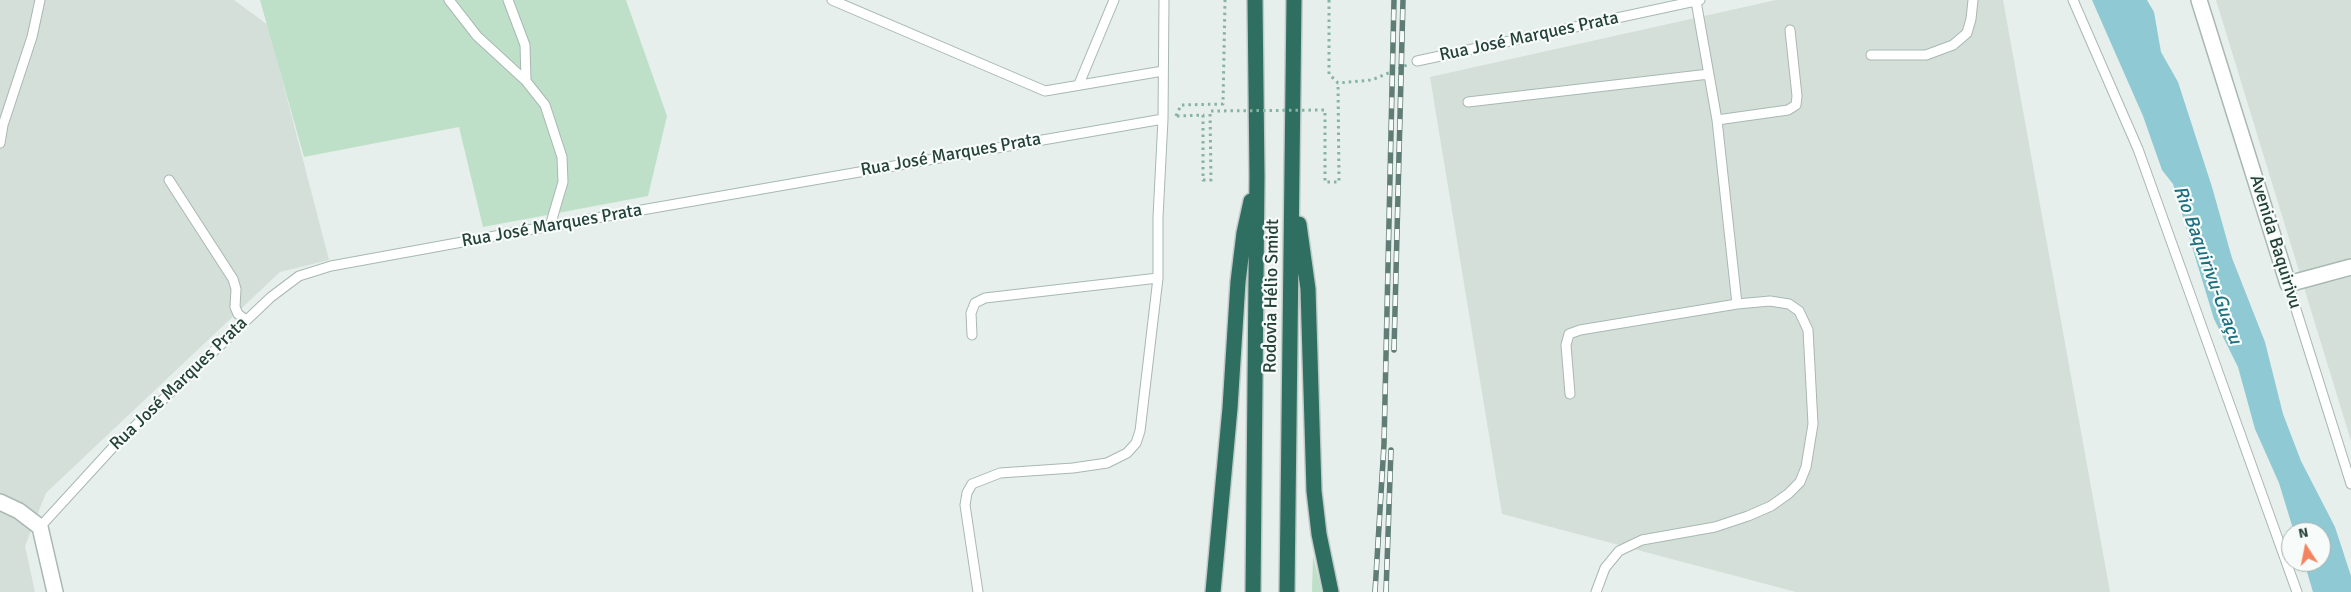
<!DOCTYPE html>
<meta charset="utf-8">
<style>
body{margin:0}
#map{position:relative;width:2351px;height:592px;overflow:hidden;background:#e6efeb;font-family:Signika,sans-serif}
canvas{display:block}
.north{position:absolute;left:2281px;top:522px;width:50px;height:50px;box-sizing:border-box;background:#f7fbf9;border:1px solid #a3b1ad;border-radius:50%;rotate:349deg;font-size:14px;font-weight:700;line-height:20px;text-align:center;color:#24423a}
.north::after{content:'';display:block;margin:auto;width:18px;height:22px;background:#f4845f;clip-path:polygon(50% 0,100% 100%,50% 72%,0 100%)}
</style>
<div id="map">
<canvas width="2351" height="592"></canvas>
<div class="north">N</div>
</div>
<script>
const g = document.querySelector('canvas').getContext('2d');
g.lineJoin = 'round';
function fillPath(path, color) {
  g.fillStyle = color;
  g.fill(path, 'evenodd');
}
function toPath(rows) {
  const path = new Path2D();
  for (const r of rows) {
    path.moveTo(r[0], r[1]);
    for (let i = 2; i < r.length; i += 2) path.lineTo(r[i], r[i + 1]);
  }
  return path;
}
function stroke(path, color, width, dash) {
  g.strokeStyle = color;
  g.lineWidth = width;
  g.lineCap = dash ? 'butt' : 'round';
  g.setLineDash(dash || []);
  g.stroke(path);
}
function write(font, color, halo, rows, align = 'center') {
  g.font = font + ' Signika,sans-serif';
  g.lineWidth = 4.5;
  g.setLineDash([]);
  g.textBaseline = 'middle';
  g.strokeStyle = halo;
  g.fillStyle = color;
  for (const [text, x, y, turn = 0] of rows) {
    g.save();
    g.translate(x, y);
    g.rotate((+turn || 0) * Math.PI / 180);
    g.textAlign = isNaN(turn) ? turn : align;
    if (halo) g.strokeText(text, 0, 0);
    g.fillText(text, 0, 0);
    g.restore();
  }
}
fillPath(toPath([
 [0,0,234,0,268,25,329,260,280,272,46,493,25,546,35,592,0,592],
 [1776,0,2003,0,2110,592,1796,592,1502,514,1430,77],
 [2216,0,2351,0,2351,441]
]), '#d4dfda');
fillPath(toPath([
 [260,0,626,0,667,116,648,196,483,227,459,127,304,157],
 [1313,556,1322,592,1312,592]
]), '#bfe0c8');
fillPath(toPath([
 [2092,0,2147,0,2154,12,2161,52,2178,82,2212,187,2232,258,2265,342,2283,414,2301,461,2335,527,2351,576,2351,592,2313,592,2304,562,2321,562,2321,532,2294,532,2279,483,2255,429,2238,367,2214,319,2173,184,2162,170,2143,116]
]), '#8ec9d4');
const service = toPath([
 [449,0,477,36,526,81,545,105,562,157,563,182,550,226],
 [508,0,525,45,526,81],
 [832,0,1045,91,1163,71],
 [2073,0,2138,149,2297,592],
 [1871,55,1926,55,1953,45,1967,33,1971,19,1973,0],
 [1417,61,1700,0],
 [1079,84,1114,0],
 [1468,102,1709,74],
 [1717,120,1788,110,1796,105,1797,96,1790,30],
 [0,143,3,125,32,37,40,0],
 [169,180,233,279,236,289,235,307,238,314,246,320],
 [2288,284,2351,484],
 [972,335,971,313,975,303,985,298,1158,278],
 [1570,394,1566,345,1569,334,1580,330,1737,304],
 [40,527,115,445,271,297,299,276,331,266,550,226,1163,119],
 [978,592,965,505,967,493,972,484,1000,473,1073,468,1107,463,1127,453,1136,443,1140,431,1158,278,1158,217,1163,119,1164,0],
 [1596,592,1605,568,1619,551,1642,540,1715,527,1748,516,1771,506,1788,494,1800,482,1806,467,1813,424,1808,330,1799,311,1789,304,1770,301,1737,304,1717,120,1696,1]
]);
const minor = toPath([
 [2199,0,2288,284,2351,267],
 [0,502,19,511,40,527,55,592]
]);
const motorway = toPath([
 [1299,224,1308,289,1314,491,1319,534,1331,592],
 [1213,592,1230,408,1238,282,1244,233,1251,201],
 [1253,592,1257,176,1255,0],
 [1287,592,1294,0]
]);
stroke(service, '#a8b8b2', 11);
stroke(minor, '#a8b8b2', 18);
stroke(motorway, '#c2cac8', 18);
stroke(toPath([
 [1329,0,1329,74,1338,83,1372,80,1407,65],
 [1176,116,1181,105,1223,104,1225,0]
]), '#86b3a5', 3, [2.5, 4]);
stroke(service, '#fff', 9);
stroke(minor, '#fff', 15);
stroke(motorway, '#2f6f62', 15);
const rail = toPath([
 [1394,350,1403,0],
 [1375,592,1384,444,1394,0],
 [1386,592,1391,450]
]);
stroke(rail, '#5f7d75', 5.5);
stroke(rail, '#f7fbf9', 4, [11]);
stroke(toPath([
 [1177,116,1203,115,1203,180,1211,180,1210,111,1325,110,1325,182,1339,182,1338,83]
]), '#86b3a5', 3, [2.5, 4]);
write('18px', '#24423a', '#f7fbf9', [
 ["Rua José Marques Prata",1529,37,-12],
 ["Rua José Marques Prata",951,155,-10],
 ["Rua José Marques Prata",552,226,-10],
 ["Avenida Baquirivu",2275,242,73],
 ["Rodovia Hélio Smidt",1272,296,-89],
 ["Rua José Marques Prata",179,384,-44]
]);
write('italic 19px', '#1c6f80', '#f7fbf9', [
 ["Rio Baquirivu-Guaçu",2207,265,70]
]);
</script>
